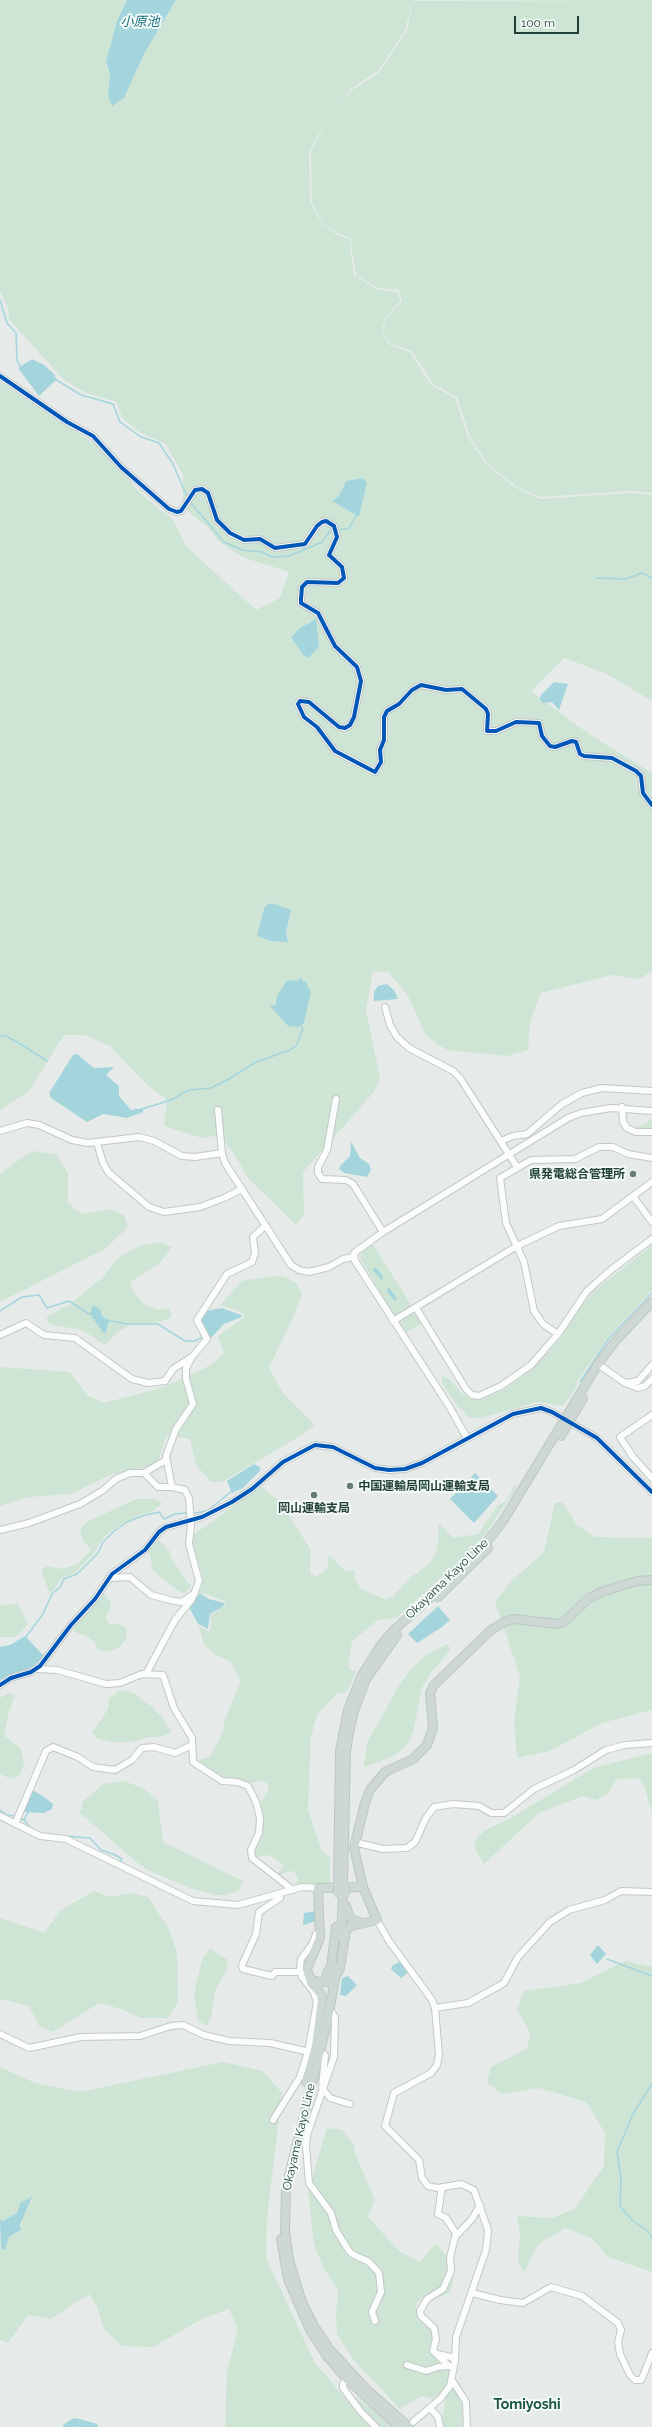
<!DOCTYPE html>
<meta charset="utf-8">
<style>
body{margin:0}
#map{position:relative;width:652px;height:2427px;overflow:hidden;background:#e6ebe9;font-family:Raleway,sans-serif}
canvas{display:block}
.scale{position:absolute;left:514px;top:16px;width:65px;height:18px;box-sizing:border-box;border:2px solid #214138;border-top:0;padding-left:5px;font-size:12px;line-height:14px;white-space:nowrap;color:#214138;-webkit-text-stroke:3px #f4faf7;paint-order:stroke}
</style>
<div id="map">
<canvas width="652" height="2427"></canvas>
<div class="scale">100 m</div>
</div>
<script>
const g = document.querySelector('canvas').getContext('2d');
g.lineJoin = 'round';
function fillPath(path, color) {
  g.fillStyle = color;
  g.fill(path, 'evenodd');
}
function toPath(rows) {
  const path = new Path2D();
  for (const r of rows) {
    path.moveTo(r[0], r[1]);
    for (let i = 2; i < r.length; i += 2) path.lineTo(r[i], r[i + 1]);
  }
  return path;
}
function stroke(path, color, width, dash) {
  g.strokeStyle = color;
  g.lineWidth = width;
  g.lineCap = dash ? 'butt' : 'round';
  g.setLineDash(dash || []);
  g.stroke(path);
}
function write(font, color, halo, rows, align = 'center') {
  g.font = font + ' Raleway,"Noto Sans JP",sans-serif';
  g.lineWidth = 4;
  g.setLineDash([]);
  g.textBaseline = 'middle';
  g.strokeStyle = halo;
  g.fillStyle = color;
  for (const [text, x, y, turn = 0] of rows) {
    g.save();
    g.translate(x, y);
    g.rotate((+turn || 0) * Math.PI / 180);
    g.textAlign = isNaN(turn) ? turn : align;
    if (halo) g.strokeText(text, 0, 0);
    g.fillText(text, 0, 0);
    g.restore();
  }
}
fillPath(toPath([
 [0,0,127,0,117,21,106,65,110,74,108,95,124,98,144,54,176,0,413,0,405,30,378,71,351,89,335,108,352,90,379,73,407,30,413,1,652,0,652,493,630,491,540,497,518,488,487,463,470,437,457,397,433,384,412,351,389,343,383,332,386,318,402,301,399,290,377,288,356,275,350,238,339,234,323,224,312,203,311,152,328,116,309,152,310,202,322,224,339,236,349,239,354,275,376,289,398,292,400,301,385,318,382,331,388,344,410,352,431,385,455,398,468,437,486,464,516,488,540,499,631,493,652,495,652,701,605,673,564,658,531,691,589,734,652,773,652,971,640,979,612,975,541,993,530,1022,528,1050,507,1056,447,1050,426,1036,408,996,388,972,373,972,366,1009,380,1078,374,1092,303,1172,304,1214,296,1225,249,1179,226,1142,214,1136,202,1138,164,1126,167,1100,146,1084,110,1046,85,1035,64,1035,29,1091,0,1110,0,382,98,446,139,492,173,520,186,546,256,610,280,598,289,572,242,557,217,540,208,527,188,512,183,500,183,475,166,444,141,433,122,418,117,402,86,393,63,379,9,319,8,308,0,291],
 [359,478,367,483,359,517,332,501,339,497,346,481],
 [310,621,317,628,318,649,303,655,291,637],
 [272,903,284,909,291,915,286,933,288,939,257,936,264,908,266,905],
 [302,980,311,992,304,1023,273,1007,277,996],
 [652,1118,652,1130,636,1130,636,1127,647,1123],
 [31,1151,56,1154,68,1173,68,1203,82,1214,109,1209,124,1215,128,1227,105,1249,0,1302,0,1174],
 [161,1242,172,1247,160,1263,131,1282,132,1290,143,1303,158,1310,170,1308,171,1318,155,1323,132,1323,116,1334,105,1345,82,1330,52,1325,46,1320,49,1315,69,1305,103,1277,118,1258,141,1245],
 [373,1244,412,1307,397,1317,394,1316,360,1258,362,1252],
 [652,1245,652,1290,609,1336,577,1381,577,1386,563,1406,538,1402,481,1418,470,1418,456,1404,442,1383,442,1376,448,1378,464,1395,482,1400,505,1389,533,1369,561,1338,576,1313,593,1292],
 [273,1276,285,1277,297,1284,302,1293,296,1311,269,1368,283,1393,315,1425,305,1433,224,1481,211,1482,196,1465,190,1439,167,1435,158,1462,150,1466,110,1475,71,1494,28,1497,0,1506,0,1367,70,1372,87,1395,104,1403,164,1387,211,1365,224,1353,218,1336,245,1317,240,1312,220,1305,242,1281],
 [412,1312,416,1313,423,1322,406,1333,400,1324,400,1319],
 [261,1486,281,1503,311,1550,310,1573,315,1577,327,1569,329,1555,346,1572,355,1570,355,1579,361,1589,384,1599,392,1597,411,1577,428,1565,436,1553,439,1535,438,1526,440,1524,453,1538,478,1534,497,1506,506,1501,514,1486,517,1487,483,1537,460,1562,396,1618,378,1620,352,1641,348,1668,356,1672,347,1692,337,1693,317,1715,311,1736,308,1810,321,1850,330,1857,330,1885,309,1883,294,1884,298,1881,297,1876,294,1872,288,1871,280,1876,277,1875,284,1865,269,1855,258,1857,254,1854,263,1824,259,1805,268,1791,268,1784,264,1781,248,1783,222,1777,196,1761,210,1757,223,1732,225,1719,241,1681,230,1661,215,1655,204,1644,199,1627,209,1631,211,1628,211,1615,226,1604,225,1601,200,1592,203,1578,192,1542,193,1535],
 [137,1499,155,1499,162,1503,151,1513,139,1515,117,1527,104,1537,94,1553,75,1573,62,1578,50,1594,41,1570,48,1566,62,1569,77,1564,91,1550,83,1540,80,1530,88,1521],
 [555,1502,563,1503,577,1525,595,1537,652,1538,652,1710,602,1723,550,1751,517,1758,514,1721,520,1676,495,1602,511,1581,544,1552],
 [159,1540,169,1550,171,1558,191,1587,183,1594,153,1571,149,1551],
 [103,1593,111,1602,111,1608,105,1617,109,1624,118,1624,126,1628,127,1638,120,1647,107,1652,98,1650,96,1644,87,1636,75,1632,73,1627],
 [18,1604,28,1624,15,1637,0,1637,0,1605],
 [447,1644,451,1649,433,1670,422,1688,413,1733,406,1746,392,1757,364,1767,367,1743,397,1689,410,1670,427,1654],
 [121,1690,134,1693,152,1707,164,1719,171,1732,160,1737,148,1737,133,1742,109,1742,97,1738,92,1733,108,1709,109,1698],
 [8,1693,15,1696,9,1712,4,1736,21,1748,24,1763,21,1774,11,1779,0,1774,0,1698],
 [652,1753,652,1813,643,1783,638,1778,617,1779,606,1795,596,1800,583,1796,539,1813,484,1864,475,1849,475,1840,485,1830,511,1818,593,1768],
 [124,1781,143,1788,158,1801,163,1842,243,1881,238,1891,225,1895,216,1895,193,1889,154,1873,140,1865,80,1813,83,1801,103,1784],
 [94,1891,110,1897,130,1893,148,1897,169,1929,177,1954,178,2003,168,2018,141,2018,121,2009,99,2003,53,2032,39,2026,29,2006,0,1999,0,1918,44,1933,61,1910],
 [210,1949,228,1960,226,1972,215,1991,211,2017,207,2026,198,2021,194,1994,202,1960],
 [625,1961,652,1967,652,2272,608,2257,593,2239,565,2228,538,2245,524,2272,518,2261,520,2234,517,2216,553,2218,575,2208,604,2166,605,2133,586,2102,539,2088,502,2094,487,2083,491,2067,527,2049,530,2033,517,2009,524,1991,581,1983],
 [223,2062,263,2071,282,2093,267,2218,266,2258,315,2363,370,2427,225,2427,227,2371,238,2329,229,2309,204,2318,153,2347,122,2346,104,2329,96,2304,89,2294,51,2319,28,2315,8,2343,0,2340,0,2249,5,2250,9,2237,19,2232,26,2209,33,2199,19,2205,17,2213,4,2221,0,2220,0,2067,35,2083,80,2092],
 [327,2128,342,2130,353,2143,356,2156,375,2200,368,2217,399,2251,420,2262,436,2243,452,2263,453,2282,449,2293,439,2298,427,2293,416,2304,417,2315,429,2322,434,2331,433,2348,451,2365,446,2386,433,2399,421,2396,400,2409,353,2359,337,2334,336,2315,338,2290,323,2267,314,2244,308,2192],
 [452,2383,463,2402,462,2427,443,2427,442,2419,446,2398],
 [356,2397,371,2408,391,2427,380,2427,354,2400]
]), '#cee5d5');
fillPath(toPath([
 [127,0,176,0,144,54,124,98,112,106,108,95,110,74,106,62,117,21],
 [32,359,44,365,55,375,56,380,39,396,18,368],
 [362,478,367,483,359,517,332,501,339,496,346,481],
 [316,619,319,647,308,658,303,655,291,637,300,628],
 [554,682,568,684,559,710,552,702,543,703,540,700,541,695],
 [272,903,291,910,286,933,288,942,271,941,257,936,264,908,266,905],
 [302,977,302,981,305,981,311,992,304,1023,298,1027,288,1026,270,1006,275,1005,277,996,286,982,290,980,297,981],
 [387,984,394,990,398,999,374,1001,374,992,378,986],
 [77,1054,94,1068,114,1067,106,1075,119,1086,119,1096,131,1110,143,1108,143,1112,127,1118,103,1114,87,1122,51,1098,49,1093,73,1055],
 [351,1142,360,1158,369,1164,371,1170,367,1177,344,1173,339,1169,340,1166,350,1156],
 [375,1267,383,1276,382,1281,373,1270],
 [388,1287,397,1298,395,1301,387,1292],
 [93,1305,100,1309,102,1316,109,1321,105,1335,90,1314],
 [222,1308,241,1315,242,1317,224,1324,211,1338,200,1320,205,1311],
 [254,1464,260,1467,260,1471,243,1488,232,1493,227,1481],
 [475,1473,498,1496,474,1523,450,1499],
 [200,1593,209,1599,225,1603,222,1607,210,1614,208,1629,198,1624,189,1607],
 [438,1606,450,1620,442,1627,417,1643,408,1634],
 [25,1636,44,1656,30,1670,17,1672,0,1680,0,1647,10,1645],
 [32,1790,43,1796,53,1804,52,1809,44,1813,23,1812],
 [315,1911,316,1921,303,1925,304,1913],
 [598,1945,606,1954,597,1964,590,1955],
 [401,1961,409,1972,401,1978,391,1969,392,1966],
 [348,1976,357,1985,346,1996,340,1995,342,1978],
 [32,2197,20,2225,21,2230,9,2237,5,2250,1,2249,0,2220,3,2221,17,2213,20,2203]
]), '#a4d5dc');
stroke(toPath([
 [0,300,7,323,16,333,17,360,21,368],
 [55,379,81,395,113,404,120,422,141,437,159,443,173,464,188,499],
 [190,502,224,542,242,550,262,552,272,557,289,556,308,548,322,542,330,531,334,531],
 [338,530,349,528,357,514],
 [596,578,626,579,642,573,652,578],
 [0,1036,6,1036,19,1043,47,1061],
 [142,1109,171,1100,189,1090,211,1088,227,1080,256,1062,290,1050,296,1046,300,1037,303,1029,300,1025],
 [0,1311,22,1297,39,1295,47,1308,69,1301,89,1314,92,1313],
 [106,1320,127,1324,158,1324,185,1341,195,1341,204,1336],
 [580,1382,609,1338,652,1293],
 [195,1513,207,1511,232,1491],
 [25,1638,43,1614,52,1594,60,1587,64,1579,77,1574,98,1553,103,1542,113,1532,127,1522,142,1516,159,1512,164,1519,175,1514,186,1513],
 [0,1810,7,1815,16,1816],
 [20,1818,24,1820,32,1829],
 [24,1820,28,1812],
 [66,1836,90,1838,101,1850,115,1855,122,1859,120,1861,125,1865],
 [607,1959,652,1976],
 [652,2084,633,2114,617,2152,621,2179,620,2206,632,2220,649,2232,652,2239]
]), '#a4d5dc', 1.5);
stroke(toPath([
 [67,2427,75,2422,94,2427]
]), '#a4d5dc', 8);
const minor = toPath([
 [0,376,67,422,93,436,121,467,169,509,177,512,181,511,195,490,202,489,208,493,217,520,230,533,244,540,260,539,275,548,305,544,317,526,322,522,326,521,334,526,337,537,329,555,342,567,344,578,338,583,307,582,302,587,301,599,301,603,318,613,335,646,357,667,361,681,354,717,350,725,345,728,339,727,309,702,300,701,298,704,304,717,317,727,335,751,375,772,381,762,380,750,384,740,384,717,387,711,399,704,412,690,421,685,446,690,462,689,486,709,488,714,487,731,496,731,516,722,539,723,542,736,550,746,555,747,572,741,576,742,580,754,584,756,612,758,636,771,641,776,643,793,652,805],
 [385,1007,390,1025,397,1037,409,1048,453,1071,460,1078,517,1167],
 [336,1099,327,1150,318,1167,318,1173,322,1179,346,1180,353,1184,383,1232],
 [622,1107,623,1122,627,1128,636,1132,652,1132],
 [218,1110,222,1153,225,1163,291,1265,299,1270,309,1272,329,1267,343,1259,354,1257],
 [0,1131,27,1123,39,1125,72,1140,88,1143,139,1137,154,1141,182,1156,195,1157,222,1153],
 [501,1141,513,1136,527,1134,562,1104,582,1093,602,1088,652,1091],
 [97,1143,103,1163,108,1172,149,1207,164,1212,200,1207,224,1198,242,1189],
 [633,1196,652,1222],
 [416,1308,466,1389,472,1395,479,1396,501,1386,531,1365,558,1334,587,1291,612,1269,652,1239],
 [393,1321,517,1246,559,1226,602,1219,652,1182],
 [558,1334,543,1324,534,1311,524,1262,506,1223,500,1178,531,1160,575,1159,599,1147,613,1147,628,1154,652,1158],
 [0,1335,26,1323,44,1335,75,1338,132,1379,148,1383,165,1381,173,1369,192,1357],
 [602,1367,625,1383,638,1381,652,1365],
 [625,1383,638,1388,645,1386,652,1379],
 [652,1415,620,1437,633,1457,652,1478],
 [467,1438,449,1406,355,1261,354,1253,383,1232,568,1118,581,1113,611,1108,652,1111],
 [144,1473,166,1460],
 [172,1487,166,1456,176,1429,193,1404,186,1379,186,1368,192,1357,207,1339,197,1320,227,1274,252,1262,255,1253,253,1237,265,1226],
 [0,1530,29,1523,80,1504,102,1491,116,1479,130,1473,144,1473,158,1487,172,1487,185,1490,189,1498,191,1526,189,1544,199,1581,192,1599,175,1620,146,1674],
 [109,1578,130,1577,151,1595,174,1601,182,1602,195,1593],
 [37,1669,57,1670,106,1684,120,1683,142,1674,163,1675,174,1708,192,1738,193,1762,222,1781,237,1782,248,1786,256,1802,260,1818,259,1833,251,1850,252,1858,293,1890],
 [0,1685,11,1678,31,1672,40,1666,71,1625,95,1599,112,1574,145,1550,159,1532,166,1527,202,1517,232,1502,252,1489,283,1462,315,1445,333,1447,375,1468,389,1470,405,1469,422,1463,513,1414,541,1408,552,1412,597,1438,652,1492],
 [0,1816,40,1836,66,1839,193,1901,238,1905,302,1887,318,1888],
 [15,1824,46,1751,53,1747,78,1757,93,1767,115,1770,132,1760,142,1748,154,1747,175,1753,192,1745],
 [354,1842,383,1849,407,1848,415,1842,426,1818,434,1807,453,1804,479,1806,491,1813,504,1813,534,1789,574,1770,606,1750,625,1745,652,1743],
 [280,1894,280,1898,259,1912,256,1934,242,1965,243,1969,272,1976,275,1972,300,1972],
 [377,1920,389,1941,432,2000,435,2008,439,2055,437,2065,431,2073,394,2093,385,2126,419,2160,422,2178,428,2186,438,2188,461,2184,474,2190,488,2230,486,2250,456,2337,455,2361,450,2386,440,2399,413,2422],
 [435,2008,468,2003,497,1987,504,1983,518,1957,550,1922,569,1910,605,1900,621,1891,652,1892],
 [330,2010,335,2017,334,2057,307,2135,306,2146,309,2183,331,2213,336,2230,349,2251,352,2254,369,2262,379,2273,381,2292,372,2312,375,2321],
 [0,2034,29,2048,81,2037,140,2036,171,2026,183,2025,204,2035,229,2041,270,2043,314,2053],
 [320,2052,325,2055,322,2088,330,2098,350,2104],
 [273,2120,300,2077,308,2052,317,2002,313,1991,302,1977,300,1968,301,1959,313,1943,316,1934,320,1932],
 [442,2187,438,2214,446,2218,457,2235],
 [472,2293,500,2300,523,2303,551,2287,582,2296,618,2323,621,2330,618,2342,620,2354,630,2375,635,2380,641,2380,643,2376,652,2353],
 [437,2354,451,2357,455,2361],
 [407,2365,426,2371,438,2367,449,2366,433,2351,436,2339,434,2328,421,2316,420,2311,427,2299,443,2289,451,2271,450,2258,455,2237,472,2219,480,2205],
 [347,2379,343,2384,343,2388,361,2412,376,2427],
 [452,2380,466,2402,467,2427],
 [430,2408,438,2417,440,2427]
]);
const major = toPath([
 [561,1436,583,1398],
 [438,1597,488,1548],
 [338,1885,340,1751,348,1710,361,1677,381,1645,394,1630,452,1578,486,1543,503,1521,598,1364,617,1339,652,1302],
 [343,1885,346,1752,349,1732,354,1711,366,1679,397,1635],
 [346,1906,350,1918,361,1923],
 [341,1937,343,1894],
 [337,1968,327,2023,286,2188,285,2232,289,2260,302,2302,314,2326,330,2350,365,2388,409,2427],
 [337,1974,340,1968,346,1930,351,1926,377,1920,363,1887,354,1848,365,1803,370,1790,385,1772,413,1759,427,1745,433,1728,430,1693,434,1685,491,1630,506,1621,514,1619,557,1624,564,1622,588,1599,601,1592,637,1581,652,1580],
 [310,1979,321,1983,325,1980,328,1971],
 [329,1983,336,1927],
 [316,2047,322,2000,321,1994,311,1983,307,1969,320,1938,318,1888,363,1887],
 [306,2082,317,2043],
 [281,2239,288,2279,310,2330,327,2356,347,2379,399,2427]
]);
stroke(minor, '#c3c8c6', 8);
stroke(major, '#bdc7c4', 10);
stroke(minor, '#fbfcfc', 6);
stroke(major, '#cdd7d4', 8);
const majorBridge = toPath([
 [345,1885,346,1894],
 [338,1894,338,1885]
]);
stroke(majorBridge, '#bdc7c4', 10, []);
stroke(majorBridge, '#cdd7d4', 8);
stroke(toPath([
 [0,376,67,422,93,436,121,467,169,509,177,512,181,511,195,490,202,489,208,493,217,520,230,533,244,540,260,539,275,548,305,544,317,526,322,522,326,521,334,526,337,537,329,555,342,567,344,578,338,583,307,582,302,587,301,599,301,603,318,613,335,646,357,667,361,681,354,717,350,725,345,728,339,727,309,702,300,701,298,704,304,717,317,727,335,751,375,772,381,762,380,750,384,740,384,717,387,711,399,704,412,690,421,685,446,690,462,689,486,709,488,714,487,731,496,731,516,722,539,723,542,736,550,746,555,747,572,741,576,742,580,754,584,756,612,758,636,771,641,776,643,793,652,805],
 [0,1685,11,1678,31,1672,40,1666,71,1625,95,1599,112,1574,145,1550,159,1532,166,1527,202,1517,232,1502,252,1489,283,1462,315,1445,333,1447,375,1468,389,1470,405,1469,422,1463,513,1414,541,1408,552,1412,597,1438,652,1492]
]), '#0057b8', 4);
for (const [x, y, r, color] of [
 [633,1174,4,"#667c76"],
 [350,1486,4,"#667c76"],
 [314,1495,4,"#667c76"]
]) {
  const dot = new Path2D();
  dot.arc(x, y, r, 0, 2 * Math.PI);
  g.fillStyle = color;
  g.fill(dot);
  stroke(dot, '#f4faf7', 1.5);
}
write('bold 12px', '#214138', '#f4faf7', [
 ["県発電総合管理所",625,1174],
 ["中国運輸局岡山運輸支局",358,1486,"left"],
 ["岡山運輸支局",314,1508,"center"]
], 'right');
write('12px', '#214138', '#f4faf7', [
 ["Okayama Kayo Line",447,1579,-44],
 ["Okayama Kayo Line",299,2137,-77]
]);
write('italic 13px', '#177181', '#f4faf7', [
 ["小原池",140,22]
]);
write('bold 14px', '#1c5445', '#f4faf7', [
 ["Tomiyoshi",527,2405]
]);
</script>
